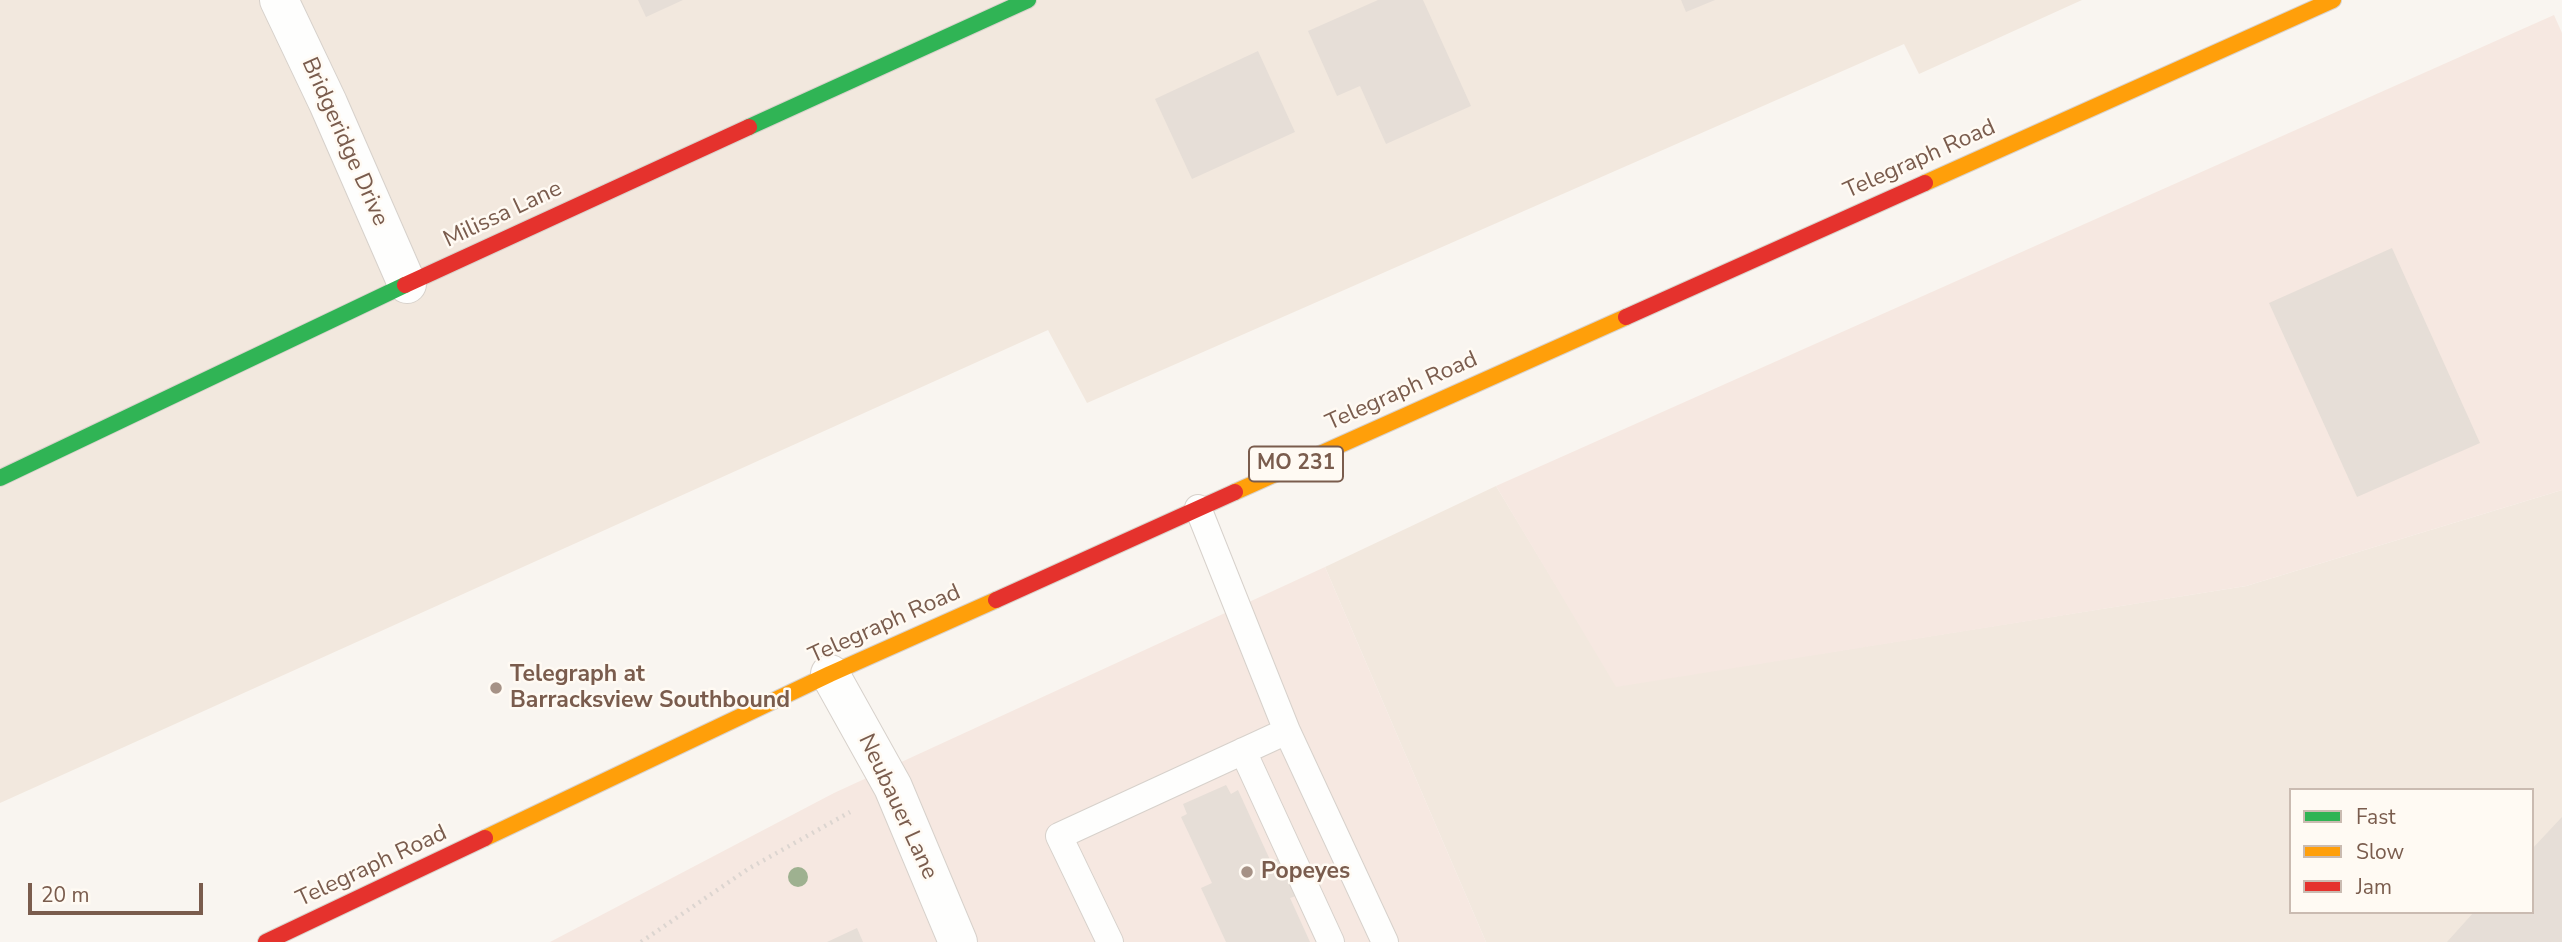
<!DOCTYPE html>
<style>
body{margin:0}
#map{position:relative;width:2562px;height:942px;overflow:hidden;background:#f9f5f0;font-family:"Nunito Sans",sans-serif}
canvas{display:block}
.legend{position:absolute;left:2289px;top:788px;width:245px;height:126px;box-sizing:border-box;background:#fffaf3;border:2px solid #cabbb1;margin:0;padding:9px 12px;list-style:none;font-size:21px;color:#7a5c4d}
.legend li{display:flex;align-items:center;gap:14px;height:35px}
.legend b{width:35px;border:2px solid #cabbb1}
.scale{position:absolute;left:28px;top:883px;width:175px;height:32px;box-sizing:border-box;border:4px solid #7a5c4d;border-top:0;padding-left:9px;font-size:21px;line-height:24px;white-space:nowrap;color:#7a5c4d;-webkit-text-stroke:5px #fffaf3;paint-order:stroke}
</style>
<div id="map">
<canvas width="2562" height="942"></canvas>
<ul class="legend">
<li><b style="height:9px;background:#30b455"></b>Fast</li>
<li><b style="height:9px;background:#ff9f0a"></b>Slow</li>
<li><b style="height:9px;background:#e5322d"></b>Jam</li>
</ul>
<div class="scale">20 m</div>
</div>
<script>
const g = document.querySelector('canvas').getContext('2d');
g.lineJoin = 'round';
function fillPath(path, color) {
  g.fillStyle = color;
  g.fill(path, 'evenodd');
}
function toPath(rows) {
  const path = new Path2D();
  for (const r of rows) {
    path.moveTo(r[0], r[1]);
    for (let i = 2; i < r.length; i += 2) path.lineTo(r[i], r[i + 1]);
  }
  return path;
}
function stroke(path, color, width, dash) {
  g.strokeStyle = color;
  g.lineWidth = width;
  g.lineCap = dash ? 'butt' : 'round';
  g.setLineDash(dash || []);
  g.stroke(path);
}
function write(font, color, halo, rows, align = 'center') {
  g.font = font + ' "Nunito Sans",sans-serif';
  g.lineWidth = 5;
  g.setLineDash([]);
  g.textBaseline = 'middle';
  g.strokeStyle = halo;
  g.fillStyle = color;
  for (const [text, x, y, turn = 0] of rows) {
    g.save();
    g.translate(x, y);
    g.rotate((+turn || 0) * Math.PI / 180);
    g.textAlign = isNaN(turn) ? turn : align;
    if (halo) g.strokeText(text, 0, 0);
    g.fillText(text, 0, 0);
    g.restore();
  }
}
fillPath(toPath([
 [0,0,2082,0,1919,74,1904,44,1087,403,1048,330,0,803],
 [1496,486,1617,686,2246,586,2562,490,2562,942,1486,942,1325,567],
 [2291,790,2532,790,2532,912,2291,912]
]), '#f2e8de');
fillPath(toPath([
 [2554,15,2562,33,2562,490,2246,586,1616,687,1496,486],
 [1325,567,1486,942,550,942,834,793]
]), '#f6e8e1');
fillPath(toPath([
 [638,0,683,0,646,17],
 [1378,0,1423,0,1471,106,1386,144,1360,86,1337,96,1308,31],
 [1681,0,1715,0,1686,12],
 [1258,51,1295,132,1192,179,1155,99],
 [2392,248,2480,443,2357,497,2269,303],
 [1226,785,1231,794,1238,790,1271,862,1281,857,1299,895,1290,898,1310,942,1226,942,1201,888,1212,883,1181,817,1187,814,1183,804],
 [2562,817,2562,942,2447,942,2474,912,2532,912,2532,849],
 [857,928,863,942,827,942]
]), '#e6ded7');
const lane = toPath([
 [1287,731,1385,942],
 [1243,751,1331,942],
 [1110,942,1059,836,1287,731,1198,508]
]);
const street = toPath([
 [279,0,328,103,407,284],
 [830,674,893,787,958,942]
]);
const fast = toPath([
 [749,127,1028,0],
 [0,478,405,285]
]);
const slow = toPath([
 [1925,183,2333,0],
 [1235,492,1626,317],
 [485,838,830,674,996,600]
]);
const jam = toPath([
 [405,285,749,127],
 [1626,317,1925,183],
 [996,600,1235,492],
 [266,942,485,838]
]);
stroke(lane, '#d7d1cb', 28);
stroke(street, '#d7d1cb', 40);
stroke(fast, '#d9d2cb', 18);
stroke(slow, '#d9d2cb', 18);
stroke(jam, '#d9d2cb', 18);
stroke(toPath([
 [641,942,748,869,850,812]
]), '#dcd5d0', 4.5, [2, 5]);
stroke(lane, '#fefefd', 26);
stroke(street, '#fefefd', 38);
stroke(fast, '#30b455', 16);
stroke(slow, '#ff9f0a', 16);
stroke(jam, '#e5322d', 16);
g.fillStyle = '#9eb190';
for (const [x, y] of [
 [798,877]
]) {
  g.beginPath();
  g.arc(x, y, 10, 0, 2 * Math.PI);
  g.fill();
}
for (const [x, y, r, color] of [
 [496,688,7,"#a69286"],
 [1247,872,7,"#a69286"]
]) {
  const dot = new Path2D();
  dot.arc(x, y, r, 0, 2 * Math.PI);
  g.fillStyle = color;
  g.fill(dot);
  stroke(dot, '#fffaf3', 2.5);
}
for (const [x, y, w] of [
 [1296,464,94]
]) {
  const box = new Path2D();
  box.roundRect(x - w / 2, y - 17.5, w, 35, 5);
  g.fillStyle = '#fffaf3';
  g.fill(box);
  stroke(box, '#7a5c4d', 2);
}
write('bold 21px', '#7a5c4d', null, [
 ["MO 231",1296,464]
]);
write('23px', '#7a5c4d', '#fffaf3', [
 ["Bridgeridge Drive",344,142,66],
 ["Telegraph Road",1920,160,-24],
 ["Milissa Lane",503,215,-25],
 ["Telegraph Road",1402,392,-24],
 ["Telegraph Road",885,625,-24],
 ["Neubauer Lane",897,807,65],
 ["Telegraph Road",372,867,-25]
]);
write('bold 23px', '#7a5c4d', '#fffaf3', [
 ["Telegraph at",510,675],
 ["Barracksview Southbound",510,701],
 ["Popeyes",1261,872]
], 'left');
</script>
